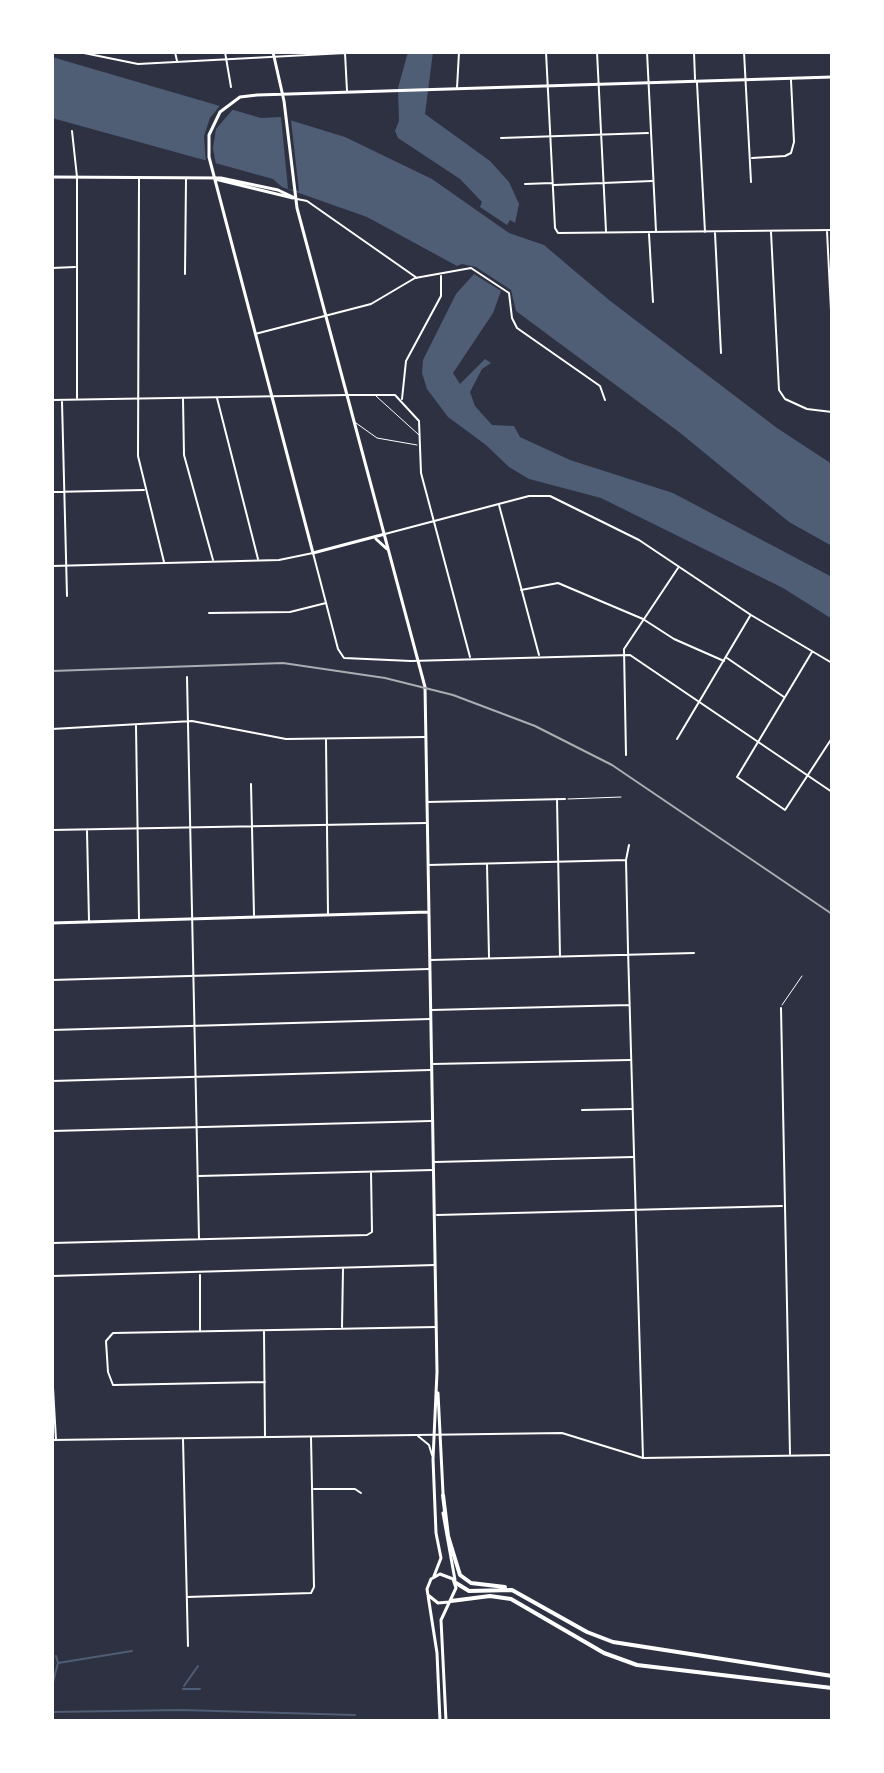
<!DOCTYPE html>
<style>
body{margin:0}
#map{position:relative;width:884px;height:1773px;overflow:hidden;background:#2d3142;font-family:Jost,sans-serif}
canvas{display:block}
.frame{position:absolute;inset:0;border:54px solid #fff;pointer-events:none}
</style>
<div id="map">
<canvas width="884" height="1773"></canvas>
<div class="frame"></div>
</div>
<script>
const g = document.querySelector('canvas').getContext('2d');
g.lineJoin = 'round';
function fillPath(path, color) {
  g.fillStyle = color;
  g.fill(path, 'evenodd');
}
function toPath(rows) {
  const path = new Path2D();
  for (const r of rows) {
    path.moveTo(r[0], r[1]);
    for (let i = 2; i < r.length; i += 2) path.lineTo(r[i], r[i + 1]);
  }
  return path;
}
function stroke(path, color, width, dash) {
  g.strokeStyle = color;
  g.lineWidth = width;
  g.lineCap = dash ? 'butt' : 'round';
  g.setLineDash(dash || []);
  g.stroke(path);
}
fillPath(toPath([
 [408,52,433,52,425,114,490,161,509,182,519,204,515,223,510,220,507,225,480,207,482,202,460,179,398,138,395,131,399,121,398,88],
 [52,57,261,118,280,117,345,137,432,179,509,233,544,245,609,300,777,428,832,464,832,546,789,522,679,432,516,311,511,290,476,267,462,264,457,266,367,217,282,187,273,179,52,118],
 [474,274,501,291,493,313,453,373,460,384,485,359,491,363,482,369,470,392,475,406,492,425,514,426,520,437,570,460,673,493,832,577,832,619,783,588,601,498,529,479,509,467,486,445,448,417,427,389,422,373,423,360,456,294]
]), '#4f5d75');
fillPath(toPath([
 [222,103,235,107,216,129,213,148,216,165,210,167,206,165,204,136,210,118],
 [281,117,291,120,299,191,288,189]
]), '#2d3142');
stroke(toPath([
 [58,1663,132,1651],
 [52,1686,58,1663,56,1656],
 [184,1686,198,1666],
 [183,1689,200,1689],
 [52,1712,181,1710,355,1715]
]), '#4f5d75', 2);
stroke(toPath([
 [376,396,419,435],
 [356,423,377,438,417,445],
 [568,799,621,797],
 [782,1005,802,976]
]), '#fff', 1);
stroke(toPath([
 [79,52,138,64,345,53],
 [175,52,177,61],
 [225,52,231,87],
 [546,52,555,228,558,233,832,230],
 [597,52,606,231],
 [647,52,656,231],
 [694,52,695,79],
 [744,52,751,182],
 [345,53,347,91],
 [697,83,705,232],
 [457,88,459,52],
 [72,131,77,177,77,398],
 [501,138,648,133],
 [752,158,785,156,791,153,794,142,791,80],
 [139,179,138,456,164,562],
 [525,184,552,183],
 [554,185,652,181],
 [297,199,307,201,417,278],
 [827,231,832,330],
 [771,232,779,390,785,399,807,409,832,412],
 [715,233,721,353],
 [649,234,653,302],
 [52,268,75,267],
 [185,274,186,179],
 [255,334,371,304,415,278,471,268,509,293,512,318,517,328,600,386,605,400],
 [347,395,395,395,419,421,421,473,470,657],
 [217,398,258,559],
 [183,399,184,455,213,560],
 [402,399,406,361,441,296,441,276],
 [62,402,67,596],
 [52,492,144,490],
 [499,505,539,655],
 [385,534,529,496,550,496,639,540,751,615,832,663],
 [521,590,558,583,643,619,674,639,724,661],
 [209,613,290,612,326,603],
 [812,652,737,777,785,810,832,738],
 [727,658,784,697],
 [187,677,199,1239],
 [136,726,139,920],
 [52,729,192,721,286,739,425,737],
 [677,739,750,616],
 [326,740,328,914],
 [626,755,624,649,678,568],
 [251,784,254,915],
 [557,799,560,957],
 [427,802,565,799],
 [52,830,426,823],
 [87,831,89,921],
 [629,845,626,860,628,950,643,1458],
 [487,864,489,957],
 [428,865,626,860],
 [431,960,694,953],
 [52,980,429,969],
 [781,1008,790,1454],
 [432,1010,629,1005],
 [52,1030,430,1019],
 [432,1064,630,1060],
 [52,1081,430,1070],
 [582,1110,631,1109],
 [52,1131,431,1121],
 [435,1162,633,1157],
 [199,1176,433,1170],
 [437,1215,782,1206],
 [52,1243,367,1235,372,1232,371,1172],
 [52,1276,435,1265],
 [342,1327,343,1269],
 [200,1331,200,1275],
 [264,1331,265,1437],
 [52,1370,56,1440],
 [265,1382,113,1385,108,1372,106,1341,113,1333,436,1327],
 [183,1439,188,1646],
 [314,1489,355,1489,361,1493],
 [187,1597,311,1593,314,1587,311,1437]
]), '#fff', 2);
stroke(toPath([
 [52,400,347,395],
 [52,566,279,560,313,553,338,649,344,658,411,661,630,655,832,792],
 [418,1436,429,1445,432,1455],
 [52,1440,562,1433,643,1458,832,1455]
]), '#fff', 2);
stroke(toPath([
 [273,52,284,101,297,208,425,687,437,1372,433,1459,436,1533,441,1558,434,1576],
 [52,177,221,178,278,190,295,198],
 [215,179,293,198],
 [385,534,313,553,209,157,209,135,220,112,240,97,257,95,832,77],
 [376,539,387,549],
 [52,923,428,912],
 [438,1393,443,1493],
 [443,1513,455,1580]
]), '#fff', 3);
stroke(toPath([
 [428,1595,438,1603,449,1602],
 [440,1721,437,1653,427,1589,431,1579,440,1574,453,1579,456,1588,441,1620,446,1721]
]), '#fff', 3);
stroke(toPath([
 [443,1495,448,1536,460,1575,471,1583,505,1587],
 [456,1583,469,1591,512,1590,587,1632,613,1642,832,1676],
 [451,1601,490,1596,511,1599,604,1653,637,1665,832,1688]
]), '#fff', 4);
stroke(toPath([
 [52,671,283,663,385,678,453,695,535,726,612,765,832,914]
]), '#abadb3', 2);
</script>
